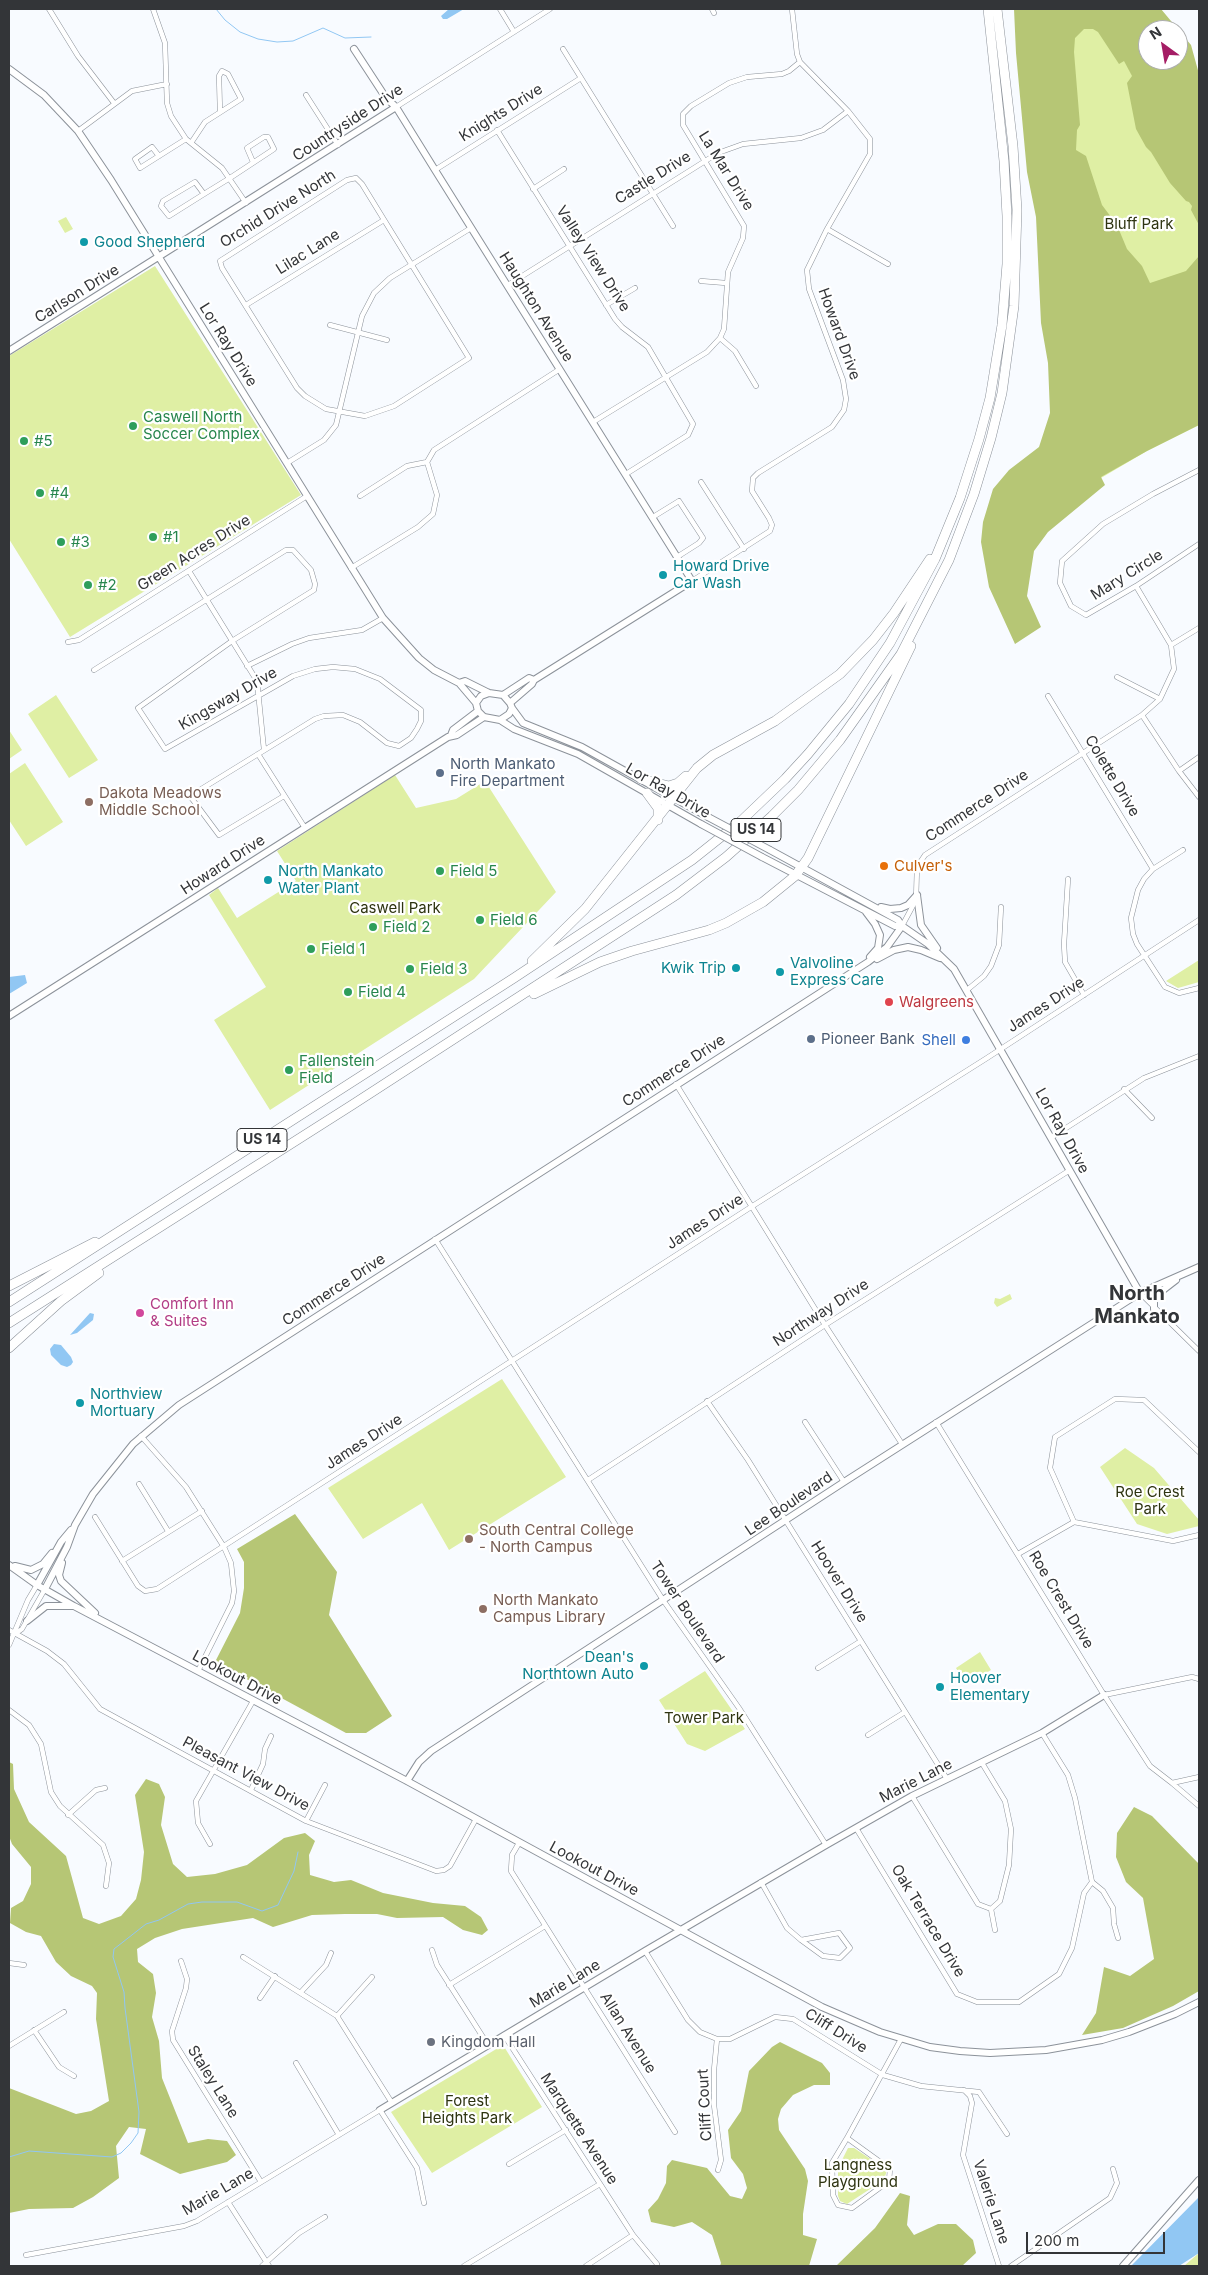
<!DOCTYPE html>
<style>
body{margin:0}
#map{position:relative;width:1208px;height:2275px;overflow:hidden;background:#f8fbff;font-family:Inter,sans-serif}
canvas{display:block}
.frame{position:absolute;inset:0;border:10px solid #333538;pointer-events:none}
.north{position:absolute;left:1138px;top:20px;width:50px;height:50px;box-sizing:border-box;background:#fff;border:1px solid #adaeaf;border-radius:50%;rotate:328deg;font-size:14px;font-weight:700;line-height:20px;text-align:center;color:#333538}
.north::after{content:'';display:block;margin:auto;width:18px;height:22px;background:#a51d65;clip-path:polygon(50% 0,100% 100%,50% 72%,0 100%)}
.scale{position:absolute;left:1026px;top:2232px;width:139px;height:22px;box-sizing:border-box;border:2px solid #333538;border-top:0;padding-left:6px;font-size:15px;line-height:18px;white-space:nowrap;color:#333538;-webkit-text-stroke:4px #fff;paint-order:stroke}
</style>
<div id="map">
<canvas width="1208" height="2275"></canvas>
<div class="frame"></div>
<div class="north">N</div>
<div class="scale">200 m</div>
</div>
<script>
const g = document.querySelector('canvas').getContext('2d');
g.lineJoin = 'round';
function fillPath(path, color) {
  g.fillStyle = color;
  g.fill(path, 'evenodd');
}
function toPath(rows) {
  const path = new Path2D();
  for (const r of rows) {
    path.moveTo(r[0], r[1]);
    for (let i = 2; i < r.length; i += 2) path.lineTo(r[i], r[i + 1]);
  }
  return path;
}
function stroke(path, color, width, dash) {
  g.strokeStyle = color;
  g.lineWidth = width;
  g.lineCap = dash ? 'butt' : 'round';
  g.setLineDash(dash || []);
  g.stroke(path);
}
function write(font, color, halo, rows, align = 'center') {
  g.font = font + ' Inter,sans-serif';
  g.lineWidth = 4.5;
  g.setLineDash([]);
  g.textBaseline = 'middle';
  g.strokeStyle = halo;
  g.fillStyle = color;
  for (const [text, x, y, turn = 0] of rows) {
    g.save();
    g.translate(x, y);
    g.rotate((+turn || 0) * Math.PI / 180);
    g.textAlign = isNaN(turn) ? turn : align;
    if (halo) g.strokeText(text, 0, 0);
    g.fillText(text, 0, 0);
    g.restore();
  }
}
fillPath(toPath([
 [1073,22,1110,32,1199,206,1199,425,1147,451,1101,478,1063,29],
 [66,217,73,229,65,233,58,221],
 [155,266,301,495,70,637,9,539,9,356],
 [56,695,98,760,69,778,28,714],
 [9,730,22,750,9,759],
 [25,763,63,822,26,846,9,820,9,774],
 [395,775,416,808,456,799,485,781,556,892,474,979,270,1110,214,1020,266,987,209,895,218,888,237,918,296,881,277,851],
 [1199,960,1199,982,1178,988,1166,981],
 [1010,1294,1012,1299,997,1307,994,1303,995,1298,1000,1299],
 [502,1379,566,1477,449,1550,422,1503,363,1539,328,1488],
 [1125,1448,1154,1468,1199,1520,1199,1526,1167,1534,1137,1524,1100,1467],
 [980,1652,991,1670,966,1685,956,1668],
 [705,1671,745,1729,705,1751,687,1744,659,1700],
 [503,2045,542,2107,432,2173,391,2112],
 [848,2148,854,2148,887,2170,884,2180,847,2204,840,2201,838,2196,838,2168],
 [1199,2253,1199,2266,1184,2266]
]), '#dfefa4');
fillPath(toPath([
 [1014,9,1161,9,1191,45,1199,74,1199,225,1191,210,1192,206,1189,202,1186,201,1170,183,1151,152,1146,147,1136,129,1127,83,1132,76,1124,61,1119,64,1098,32,1093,29,1084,29,1075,38,1074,52,1080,125,1077,130,1076,150,1086,156,1102,205,1117,225,1127,249,1142,266,1150,283,1186,271,1199,256,1199,425,1147,451,1101,477,1105,485,1048,532,1034,551,1027,596,1041,627,1015,644,989,587,981,542,983,522,993,489,1009,470,1039,447,1050,413,1048,363,1041,323,1036,217,1027,172,1016,53],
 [1148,30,1178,30,1178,60,1148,60],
 [295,1514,337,1572,329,1615,392,1716,366,1733,346,1733,215,1662,240,1613,244,1588,244,1562,237,1549],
 [9,1762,13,1764,14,1789,29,1822,66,1856,83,1918,99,1924,121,1916,136,1899,141,1880,144,1852,135,1795,146,1779,159,1784,165,1797,161,1825,173,1864,187,1877,215,1874,247,1865,284,1838,305,1833,315,1841,309,1855,310,1875,334,1882,351,1880,383,1893,433,1903,465,1906,481,1917,488,1930,482,1935,463,1930,443,1917,397,1918,377,1914,345,1914,312,1915,273,1927,253,1918,182,1929,155,1938,137,1949,138,1962,153,1974,156,1993,152,2017,159,2041,162,2078,188,2143,208,2139,227,2141,236,2155,227,2162,180,2174,140,2154,146,2129,129,2127,116,2146,119,2178,93,2197,73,2208,29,2209,9,2213,9,2088,76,2114,91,2111,109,2101,96,2019,97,1993,92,1986,71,1976,56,1962,41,1936,26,1932,10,1923,11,1908,23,1901,31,1884,31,1867,12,1844,9,1836],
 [1134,1807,1152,1816,1199,1864,1199,1991,1173,2006,1123,2028,1082,2035,1096,2013,1104,1967,1130,1976,1154,1959,1143,1898,1126,1882,1116,1857,1117,1833],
 [780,2042,822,2063,830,2073,830,2085,814,2085,793,2095,781,2109,778,2119,779,2130,805,2169,808,2181,803,2214,803,2235,817,2239,809,2266,720,2266,721,2263,712,2235,692,2222,674,2227,651,2222,648,2210,658,2199,666,2183,667,2166,672,2160,707,2168,730,2196,742,2199,747,2188,743,2174,731,2158,728,2130,741,2111,749,2071,772,2047],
 [900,2193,910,2196,907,2225,914,2235,938,2224,956,2224,973,2240,976,2253,962,2266,836,2266,875,2228]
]), '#b6c675');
fillPath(toPath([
 [449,9,464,9,447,19,443,19,441,16],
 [25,975,27,983,9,994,9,977],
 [90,1313,94,1314,93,1320,77,1333,70,1335],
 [54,1344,61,1345,71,1357,73,1362,71,1365,67,1367,61,1365,51,1355,50,1349],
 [1199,2197,1199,2253,1179,2266,1131,2266]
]), '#91c7f3');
stroke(toPath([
 [216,9,225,20,240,32,258,39,277,42,293,41,323,28,345,38,371,37],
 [9,2157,29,2151,112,2157,121,2153,131,2143,138,2133,139,2112,125,2008,124,1992,113,1957,114,1949,146,1924,159,1920,188,1904,202,1902,237,1902,262,1911,278,1905,294,1871,298,1852]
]), '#91c7f3', 1);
const street = toPath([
 [49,9,78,56,114,103],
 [153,9,165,43,167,103,171,116,186,139,222,168,246,203],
 [500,9,514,32],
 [712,9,714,13],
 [563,49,673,226],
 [306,95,338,145],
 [396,107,550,9],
 [497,130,615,319,622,327,648,347,693,424,688,435,626,474],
 [78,131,132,91,167,84],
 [191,143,205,122,241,99,228,74,222,71,219,76,220,112],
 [159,156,152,147,135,159,140,168,159,156,186,139],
 [435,170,581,78],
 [356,178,362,184,469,358,394,406,365,416,326,409,305,396,297,388,222,268,220,261,347,180,356,178],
 [533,189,564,169],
 [204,194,195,182,163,201,161,206,169,216,204,194,230,178,274,149,268,137,264,137,247,148,253,162],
 [827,229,888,264],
 [701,281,726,283],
 [508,285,718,153,743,144,801,138,823,130,848,111],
 [246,305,384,220],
 [606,305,635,288],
 [330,325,387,340],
 [720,338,735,351,756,386],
 [593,422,707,352,720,338,724,329,728,272,743,238,744,226,683,125,683,114,691,106,729,83,747,77,782,74,789,71,800,62],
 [287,463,324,440,336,425,362,316,374,293,390,278,471,228],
 [1199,470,1153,494,1103,524,1062,561,1060,583,1071,606,1086,615,1136,586,1199,544],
 [701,482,744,549],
 [360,496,407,466,427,462],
 [653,517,679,501,703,538,699,543,677,557],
 [351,568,418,527,433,514,437,495,427,462,434,450,560,369],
 [189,571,257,681,264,750],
 [692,581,770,531,772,525,769,518,752,491,753,478,758,473,832,427,844,410,846,399,843,380,809,289,807,270,827,229,870,154,870,139,848,111,800,62,797,54,792,9],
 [68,642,79,640,307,496],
 [1171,645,1199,628],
 [247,666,292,644,309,638,362,630,383,618],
 [94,670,286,550,293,550,311,570,315,584,314,590,232,641,138,708,165,749,293,676,315,669,333,667,355,669,380,679,421,710,421,721,417,729,411,738,399,746,387,743,360,722,343,715,324,716,315,719,190,796,219,835,284,796],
 [1117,677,1160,699],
 [1048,696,1153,869],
 [1142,715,1179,771,1199,797],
 [258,754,305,828],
 [1179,771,1199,757],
 [1183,850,1153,869,1144,879,1138,890,1131,918,1133,934,1137,944,1165,987,1179,993,1199,988],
 [1068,879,1064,944,1065,962,1084,995],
 [902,926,916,900,917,867,925,855,1142,715,1160,699,1174,669,1171,645,1136,586],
 [967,990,984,976,991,966,999,945,1001,907],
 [676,1084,825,1325,902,1444],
 [1124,1089,1152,1118],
 [1052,1137,1144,1078,1199,1056],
 [435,1239,663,1600,739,1708,826,1845],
 [1140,1293,1199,1351],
 [707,1401,748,1460,947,1779],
 [805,1422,844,1482],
 [936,1422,1104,1695,1150,1766,1172,1783,1199,1777],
 [141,1436,186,1487,224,1547,231,1563,234,1591,232,1603,198,1671],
 [588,1480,825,1325,1070,1170],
 [139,1484,168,1531],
 [95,1517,138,1586,145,1591,157,1589,751,1207,987,1058,1199,920],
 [1074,1522,1050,1468,1055,1437,1115,1399,1144,1400,1199,1452],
 [1018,1554,1074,1522,1173,1541,1199,1535],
 [122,1561,202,1511],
 [9,1630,47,1651,64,1664,100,1709,306,1821,436,1871,444,1870,450,1866,476,1819],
 [15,1634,22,1629,45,1589],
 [9,1645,28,1600,37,1585],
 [818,1668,861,1641],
 [1104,1695,1192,1677,1199,1679],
 [9,1710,29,1725,41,1744,51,1792,60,1806,103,1845,109,1863,106,1886],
 [868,1735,905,1712],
 [1172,1783,1199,1806],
 [251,1790,263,1764,265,1749,271,1736],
 [912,1796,978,1904,991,1909,1000,1901,1009,1865,1011,1829,1005,1801,982,1763],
 [68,1815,96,1790,105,1788],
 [306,1821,325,1785],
 [856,1828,957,1994,977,2002,1019,2002,1059,1974,1072,1948,1084,1893,1092,1882,1075,1798,1068,1775,1042,1733],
 [519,1843,512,1855,511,1871,675,2132],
 [210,1844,198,1823,196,1801,253,1701],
 [761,1882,787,1928,801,1940],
 [1092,1882,1103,1891,1113,1908,1114,1924,1118,1938],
 [991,1909,995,1930],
 [839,1933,850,1948,840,1958,823,1956,801,1940,839,1933],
 [432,1950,437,1965,488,2045],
 [645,1951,688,2020,700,2032,717,2039,730,2039,775,2017,793,2019,883,2075,921,2086,979,2092,1007,2134],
 [243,1957,337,2016,392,2103],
 [181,1961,187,1979,186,1988,172,2031,173,2040,261,2182],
 [9,1963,24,1965],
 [449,1985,545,1926],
 [301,1992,326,1965,331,1953],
 [260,1998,275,1976],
 [337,2016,372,1977],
 [34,2030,59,2067,74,2076],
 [504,2035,633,2235,657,2264],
 [717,2039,714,2070,714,2105,721,2160,718,2170],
 [9,2046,64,2012],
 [296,2063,339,2135],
 [964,2090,970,2096,972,2103,963,2155,999,2266],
 [847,2138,890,2169,889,2181,852,2208,838,2205,833,2195,832,2163,847,2138],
 [847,2138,901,2039],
 [509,2164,566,2130],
 [228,2202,269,2266],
 [26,2255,184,2226,197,2221,380,2110,417,2168,424,2203],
 [262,2266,299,2233,325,2217],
 [464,2266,600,2184],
 [586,2266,633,2235],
 [1011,2266,1110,2198,1117,2183,1113,2169]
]);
const secondary = toPath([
 [354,49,386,98,396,107,435,170,692,581,534,680,532,684,510,703],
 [9,69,44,95,78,131,111,180,383,618,419,658,434,670,459,683,476,703],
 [9,351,396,107],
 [459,683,465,681,489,693],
 [489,693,503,695,510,703,512,708,509,714,500,720,484,717,478,711,476,703,481,696,489,693],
 [503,695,529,678,534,680],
 [512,708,523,723,582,747,708,817],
 [500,720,514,729,578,754,701,824],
 [451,735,453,730,478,711],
 [770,850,898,920,902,926,928,944,954,969,1140,1293],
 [762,857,895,926,902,926],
 [917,895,921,925,937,948],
 [881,907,890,909,901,908,908,905,917,895],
 [866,912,875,924,880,935,878,948,870,957],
 [877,959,894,950,908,947,921,950,940,958],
 [9,1016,448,737,457,735,484,717],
 [1154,1309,1154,1297,1176,1280],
 [62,1563,59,1575,61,1581,95,1613],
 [9,1565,37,1585,74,1606,407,1781,822,2007,880,2032,930,2047,960,2051,990,2053,1046,2050,1102,2040,1129,2032,1175,2014,1199,2002],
 [15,1566,31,1570,43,1564,52,1553],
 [37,1585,61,1542,71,1530],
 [45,1589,67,1547,75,1525,93,1494,133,1444,179,1405,868,962,887,947,902,926],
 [27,1621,46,1606,72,1606],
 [407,1781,419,1762,431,1751,844,1482,1140,1293,1199,1267],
 [380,2110,645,1951,826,1845,912,1796,1042,1733,1104,1695],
 [1123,2266,1199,2180]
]);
const highway = toPath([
 [641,779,669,786,678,783,686,776],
 [647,793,658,808,658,820],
 [532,961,585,909,697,768,713,755,775,721,840,674,873,640,894,613,930,559],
 [534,994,600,962,632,951,709,930,726,923,763,902,795,876,808,858,911,646],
 [9,1286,95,1242],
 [9,1302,514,978,692,860,741,821,785,779,808,754,849,704,890,643,935,559,960,498,979,439,990,398,1002,325,1007,264,1007,216,1004,161,988,9],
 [9,1323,352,1105,676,895,726,857,772,816,798,790,840,740,901,654,949,560,974,494,991,438,1002,393,1014,306,1017,210,1013,146,997,9],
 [9,1348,61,1301,99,1273]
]);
stroke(street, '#8c929a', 5.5);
stroke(secondary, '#8c929a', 8);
stroke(highway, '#8c929a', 10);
stroke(street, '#fff', 4.5);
stroke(secondary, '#fff', 6);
stroke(highway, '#fff', 9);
const secondaryBridge = toPath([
 [708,817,770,850],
 [701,824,762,857]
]);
stroke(secondaryBridge, '#8c929a', 8, []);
stroke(secondaryBridge, '#fff', 6);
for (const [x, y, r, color] of [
 [84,242,5,"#0f9aa8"],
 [133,426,5,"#2e9e5b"],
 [24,441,5,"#2e9e5b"],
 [40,493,5,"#2e9e5b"],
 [153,537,5,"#2e9e5b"],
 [61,542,5,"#2e9e5b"],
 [663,575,5,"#0f9aa8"],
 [88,585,5,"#2e9e5b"],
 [440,773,5,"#5c6f8a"],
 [89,802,5,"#8d6e63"],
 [884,866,5,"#e8710a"],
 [440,871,5,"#2e9e5b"],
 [268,880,5,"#0f9aa8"],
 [480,920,5,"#2e9e5b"],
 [373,927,5,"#2e9e5b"],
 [311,949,5,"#2e9e5b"],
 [736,968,5,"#0f9aa8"],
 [410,969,5,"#2e9e5b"],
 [780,972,5,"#0f9aa8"],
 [348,992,5,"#2e9e5b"],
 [889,1002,5,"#e0444e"],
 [811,1039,5,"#5c6f8a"],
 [966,1040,5,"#3f7fe0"],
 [289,1070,5,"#2e9e5b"],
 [140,1313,5,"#d1479c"],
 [80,1403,5,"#0f9aa8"],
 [469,1539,5,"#8d6e63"],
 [483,1609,5,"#8d6e63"],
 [644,1666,5,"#0f9aa8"],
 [940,1687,5,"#0f9aa8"],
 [431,2042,5,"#6b7280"]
]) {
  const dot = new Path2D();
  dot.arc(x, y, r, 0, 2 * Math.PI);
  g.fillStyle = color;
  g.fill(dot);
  stroke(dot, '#fff', 2);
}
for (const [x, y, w] of [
 [756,830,50],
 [262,1140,50]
]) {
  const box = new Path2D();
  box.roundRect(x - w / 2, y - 11.5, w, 23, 4);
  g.fillStyle = '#fff';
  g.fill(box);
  stroke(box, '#333538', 1);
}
write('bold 14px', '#333538', null, [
 ["US 14",756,830],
 ["US 14",262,1140]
]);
write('15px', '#333538', '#fff', [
 ["Knights Drive",501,113,-32],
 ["Countryside Drive",348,123,-33],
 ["La Mar Drive",726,171,58],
 ["Castle Drive",653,178,-32],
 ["Orchid Drive North",278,209,-32],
 ["Lilac Lane",308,252,-32],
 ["Valley View Drive",593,259,57],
 ["Carlson Drive",77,294,-32],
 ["Haughton Avenue",536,307,58],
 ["Howard Drive",839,334,70],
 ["Lor Ray Drive",228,345,58],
 ["Green Acres Drive",194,553,-32],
 ["Mary Circle",1127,575,-32],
 ["Kingsway Drive",228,699,-30],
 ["Colette Drive",1112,776,59],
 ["Lor Ray Drive",668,791,30],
 ["Commerce Drive",977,806,-33],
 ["Howard Drive",223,865,-33],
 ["James Drive",1046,1005,-33],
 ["Commerce Drive",674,1071,-33],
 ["Lor Ray Drive",1062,1131,61],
 ["James Drive",705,1222,-33],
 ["Commerce Drive",334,1290,-33],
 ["Northway Drive",821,1313,-33],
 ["James Drive",364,1442,-33],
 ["Lee Boulevard",789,1504,-34],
 ["Hoover Drive",839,1582,58],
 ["Roe Crest Drive",1061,1600,59],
 ["Tower Boulevard",687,1612,56],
 ["Lookout Drive",237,1678,28],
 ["Pleasant View Drive",246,1774,28],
 ["Marie Lane",916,1781,-27],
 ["Lookout Drive",594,1869,28],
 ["Oak Terrace Drive",928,1921,59],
 ["Marie Lane",565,1984,-31],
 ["Cliff Drive",836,2031,32],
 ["Allan Avenue",628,2033,58],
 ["Staley Lane",213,2082,58],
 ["Cliff Court",705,2105,-93],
 ["Marquette Avenue",579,2129,57],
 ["Marie Lane",218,2192,-30],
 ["Valerie Lane",991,2202,72]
]);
write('15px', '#2e3411', '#fff', [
 ["Bluff Park",1139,224],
 ["Caswell Park",395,908],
 ["Roe Crest",1150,1492],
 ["Park",1150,1509],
 ["Tower Park",704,1718],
 ["Forest",467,2101],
 ["Heights Park",467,2118],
 ["Langness",858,2165],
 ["Playground",858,2182]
]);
write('15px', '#0d838f', '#fff', [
 ["Good Shepherd",94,242],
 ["Howard Drive",673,566],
 ["Car Wash",673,583],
 ["North Mankato",278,871],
 ["Water Plant",278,888],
 ["Valvoline",790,963],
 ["Express Care",790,980],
 ["Kwik Trip",726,968,"right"],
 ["Northview",90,1394],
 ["Mortuary",90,1411],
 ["Dean's",634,1657,"right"],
 ["Northtown Auto",634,1674,"right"],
 ["Hoover",950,1678],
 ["Elementary",950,1695]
], 'left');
write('15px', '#27864d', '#fff', [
 ["Caswell North",143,417],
 ["Soccer Complex",143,434],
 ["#5",34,441],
 ["#4",50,493],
 ["#1",163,537],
 ["#3",71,542],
 ["#2",98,585],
 ["Field 5",450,871],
 ["Field 6",490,920],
 ["Field 2",383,927],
 ["Field 1",321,949],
 ["Field 3",420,969],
 ["Field 4",358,992],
 ["Fallenstein",299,1061],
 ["Field",299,1078]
], 'left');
write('15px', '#4e5e75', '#fff', [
 ["North Mankato",450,764],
 ["Fire Department",450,781],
 ["Pioneer Bank",821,1039]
], 'left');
write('15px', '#785e54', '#fff', [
 ["Dakota Meadows",99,793],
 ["Middle School",99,810],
 ["South Central College",479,1530],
 ["- North Campus",479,1547],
 ["North Mankato",493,1600],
 ["Campus Library",493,1617]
], 'left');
write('15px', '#c56008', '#fff', [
 ["Culver's",894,866]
], 'left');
write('15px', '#be3a42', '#fff', [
 ["Walgreens",899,1002]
], 'left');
write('15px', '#366cbe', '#fff', [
 ["Shell",956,1040]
], 'right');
write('15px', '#b23c85', '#fff', [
 ["Comfort Inn",150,1304],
 ["& Suites",150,1321]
], 'left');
write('15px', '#5b616d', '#fff', [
 ["Kingdom Hall",441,2042]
], 'left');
write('bold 20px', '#333538', '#fff', [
 ["North",1137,1294],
 ["Mankato",1137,1317]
]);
</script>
